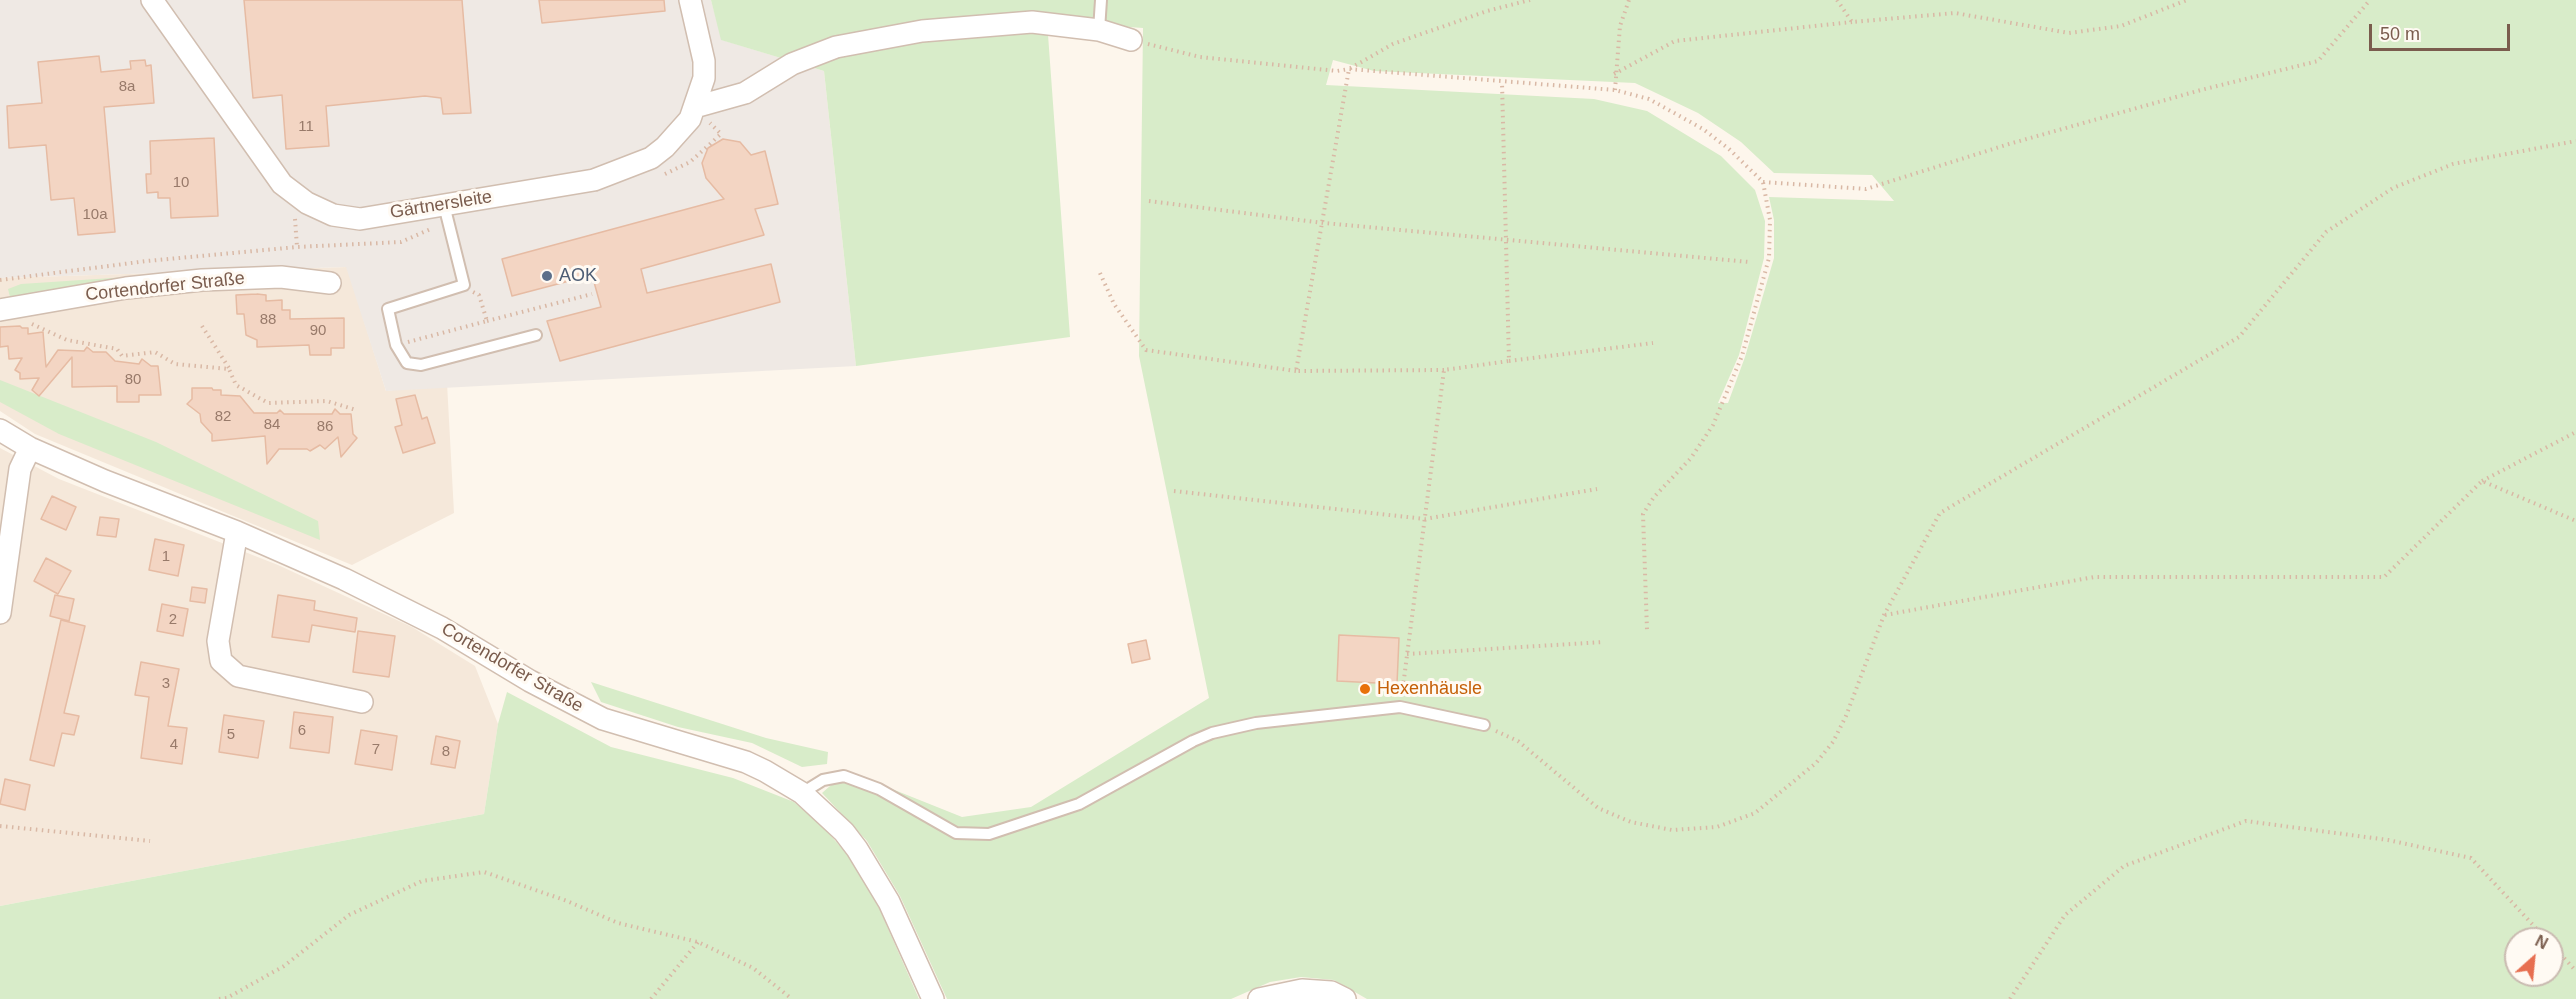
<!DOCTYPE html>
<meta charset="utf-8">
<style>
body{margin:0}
#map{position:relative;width:2576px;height:999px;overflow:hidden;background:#fdf6ec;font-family:Helvetica,sans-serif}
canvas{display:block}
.north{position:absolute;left:2504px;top:927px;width:60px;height:60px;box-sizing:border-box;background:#fffaf3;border:2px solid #cabbb1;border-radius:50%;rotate:27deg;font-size:16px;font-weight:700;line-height:24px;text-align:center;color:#7a5c4d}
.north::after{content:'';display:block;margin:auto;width:21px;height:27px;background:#e76f51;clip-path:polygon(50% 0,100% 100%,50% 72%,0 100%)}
.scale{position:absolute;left:2369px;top:24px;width:141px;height:27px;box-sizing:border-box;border:3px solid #7a5c4d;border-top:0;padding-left:8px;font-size:18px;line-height:21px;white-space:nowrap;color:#7a5c4d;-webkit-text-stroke:4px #fffaf3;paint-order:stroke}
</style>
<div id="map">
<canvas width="2576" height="999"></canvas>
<div class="north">N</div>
<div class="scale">50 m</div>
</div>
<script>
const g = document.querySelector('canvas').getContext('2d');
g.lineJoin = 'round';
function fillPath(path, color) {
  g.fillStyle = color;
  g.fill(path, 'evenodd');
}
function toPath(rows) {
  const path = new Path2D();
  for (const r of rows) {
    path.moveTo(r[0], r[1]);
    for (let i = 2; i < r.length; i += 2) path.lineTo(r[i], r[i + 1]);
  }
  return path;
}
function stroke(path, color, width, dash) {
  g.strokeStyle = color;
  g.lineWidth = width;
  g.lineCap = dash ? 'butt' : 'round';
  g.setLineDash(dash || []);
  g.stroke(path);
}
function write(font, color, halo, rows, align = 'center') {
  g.font = font + ' Helvetica,sans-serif';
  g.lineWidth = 6;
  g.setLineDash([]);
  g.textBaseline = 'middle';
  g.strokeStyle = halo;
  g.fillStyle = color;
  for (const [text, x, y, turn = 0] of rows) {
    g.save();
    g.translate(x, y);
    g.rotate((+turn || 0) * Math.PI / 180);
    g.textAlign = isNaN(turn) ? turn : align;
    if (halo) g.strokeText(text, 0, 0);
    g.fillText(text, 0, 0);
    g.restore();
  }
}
fillPath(toPath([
 [347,267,386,391,447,383,454,513,352,565,35,434,0,411,0,278],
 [0,448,59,479,278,565,412,627,475,666,498,724,484,814,0,906]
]), '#f5e8da');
fillPath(toPath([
 [0,0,711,0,722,40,824,71,856,366,386,391,346,267,0,278]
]), '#efe9e4');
fillPath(toPath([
 [711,0,2576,0,2576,999,1367,999,1334,980,1301,977,1270,982,1231,999,947,999,900,896,867,841,822,793,847,771,962,817,1031,807,1209,698,1139,356,1143,28,1047,21,1070,337,856,366,824,71,721,40],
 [1333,60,1374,71,1635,83,1698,113,1741,142,1774,173,1872,175,1894,201,1769,197,1774,220,1774,258,1745,357,1728,403,1718,403,1739,355,1764,258,1765,221,1755,190,1721,156,1647,111,1594,99,1326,85],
 [2516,939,2552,939,2552,975,2516,975],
 [127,277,132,282,11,301,8,289,21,284],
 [0,380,156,442,318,521,320,540,59,434,0,402],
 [591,682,766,738,828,752,827,764,802,767,752,743,678,727,601,702],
 [507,692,611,747,733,778,794,802,822,826,848,855,879,908,919,999,0,999,0,906,484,814,498,724]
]), '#d8ecc9');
const building = toPath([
 [244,0,462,0,471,113,443,114,441,98,425,96,326,106,329,146,286,149,282,95,253,98,244,0],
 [539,0,664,0,665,11,542,23,539,0],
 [99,56,101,72,131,69,130,61,145,60,146,66,151,65,154,103,104,107,115,232,78,235,74,198,51,200,46,145,9,148,7,106,42,103,38,62,99,56],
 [214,138,218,216,171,218,170,198,158,198,158,192,147,193,146,174,151,174,150,141,214,138],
 [723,139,740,142,751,155,765,151,778,204,755,209,764,235,641,269,647,293,771,264,780,302,560,361,547,321,601,307,592,275,512,296,502,259,724,199,706,178,702,163,708,148,723,139],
 [257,294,266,295,266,301,282,300,282,310,290,310,290,319,344,318,344,348,331,348,331,355,310,355,309,345,257,347,257,340,246,335,244,314,237,314,236,295,257,294],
 [20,326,22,328,28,328,28,334,43,332,46,367,58,350,84,351,87,347,93,352,106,352,115,361,139,364,142,359,151,366,158,366,161,395,139,395,139,402,117,402,117,386,72,387,72,357,39,396,32,390,39,378,20,379,20,373,15,370,22,358,9,359,8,346,0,347,0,327,20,326],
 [192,388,212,388,213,390,221,390,221,395,240,396,254,413,277,413,280,410,284,414,332,414,335,409,340,414,351,414,353,434,357,438,341,457,338,437,325,449,320,445,310,451,307,449,279,449,267,464,265,436,212,441,212,434,201,422,200,414,187,404,192,399,192,388],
 [415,395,422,419,427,417,435,443,403,453,395,427,402,425,396,399,415,395],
 [52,496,76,507,66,530,41,519,52,496],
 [100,517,119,519,116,537,97,535,100,517],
 [155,539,184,545,178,576,149,570,155,539],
 [46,558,71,571,58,594,34,581,46,558],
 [192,587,207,589,205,603,190,601,192,587],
 [55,595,74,599,69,621,50,616,55,595],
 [278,595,315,601,314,610,357,618,355,632,312,625,309,642,272,637,278,595],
 [162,604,188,609,183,636,157,631,162,604],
 [61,620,85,626,64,713,79,716,74,735,62,733,54,766,30,760,61,620],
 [358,631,395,636,389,677,353,672,358,631],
 [1339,635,1399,638,1397,684,1337,681,1339,635],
 [1146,640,1150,659,1132,663,1128,644,1146,640],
 [141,662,179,669,168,726,187,728,182,764,141,758,149,697,135,695,141,662],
 [294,712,333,717,329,753,290,748,294,712],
 [224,715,264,721,258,758,219,752,224,715],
 [361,730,397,736,392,770,355,764,361,730],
 [436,736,460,741,455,768,431,764,436,736],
 [5,779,30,785,25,810,0,804,5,779]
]);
fillPath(building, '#f3d5c3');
stroke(building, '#e6bba3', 1.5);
const lane = toPath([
 [1099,30,1101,0],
 [444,205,464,285,388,309,396,345,407,363,421,365,536,335],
 [802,793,823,780,844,776,879,789,956,833,989,834,1079,804,1193,741,1212,733,1256,723,1400,707,1484,725]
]);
const street = toPath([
 [152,0,282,184,307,203,333,215,360,219,594,180,651,158,665,147,690,119,704,78,704,61,690,0],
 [695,107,745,93,792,64,836,47,922,31,1032,22,1099,30,1131,40],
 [0,310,126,288,202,280,281,277,330,283],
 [0,430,30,448,105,481,237,532,344,579,442,628,530,681,603,719,746,762,765,771,802,793,844,832,857,849,889,902,933,999],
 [237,532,218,641,221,661,238,676,362,702],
 [0,613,20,469,30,448],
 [1259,999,1302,990,1331,992,1345,999]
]);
stroke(lane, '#d1beb0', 14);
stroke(street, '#d1beb0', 24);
stroke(toPath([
 [1837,0,1852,22,1955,13,2069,33,2121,26,2187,0],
 [1148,44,1200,57,1337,71,1349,69,1615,90,1649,99,1703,129,1729,149,1763,182,1770,220,1769,258,1742,356,1713,425,1691,458,1654,497,1643,514,1647,630],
 [1614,74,1675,41,1852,22],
 [1615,90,1620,26,1629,0],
 [665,174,690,162,721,134,710,123],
 [1763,182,1866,189,2009,144,2201,90,2318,61,2370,0],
 [1149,201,1324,223,1749,262],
 [295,219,297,247],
 [1100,273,1114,304,1146,350,1296,371],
 [0,280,147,261,297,247,401,242,433,228],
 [487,321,592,294],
 [32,324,67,340,117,349,122,356,155,352,175,364,229,369,236,385,268,403,327,401,356,410],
 [202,326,229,368],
 [408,342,487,321,479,295,473,292],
 [1509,361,1653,343],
 [1444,370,1296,371,1349,69,1393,44,1487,11,1530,0],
 [2482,481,2576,432],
 [1174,491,1425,519,1597,489],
 [1885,615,2094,577,2384,577,2482,481,2576,521],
 [1407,654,1604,642],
 [1402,694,1444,370,1509,361,1502,82],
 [1496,731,1518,741,1598,808,1631,822,1672,830,1717,827,1755,813,1816,763,1833,742,1846,716,1884,615,1940,513,2239,337,2326,232,2393,188,2453,164,2576,141],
 [0,826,150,841],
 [2552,945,2576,971],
 [219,999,227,998,284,966,349,915,422,881,484,872,567,901,618,923,698,942,753,968,792,999],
 [651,999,698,942],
 [2010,999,2065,915,2124,866,2246,821,2388,840,2471,858,2546,939]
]), '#d9b8a5', 4, [1.5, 4.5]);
stroke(lane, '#fff', 10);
stroke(street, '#fff', 21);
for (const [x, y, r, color] of [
 [547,276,6,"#5c6f8a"],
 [1365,689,6,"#e8710a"]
]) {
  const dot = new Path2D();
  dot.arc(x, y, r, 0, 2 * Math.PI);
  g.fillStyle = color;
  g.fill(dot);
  stroke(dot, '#fffaf3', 2);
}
write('15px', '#987a6a', null, [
 ["8a",127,87],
 ["11",306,127],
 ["10",181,183],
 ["10a",95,215],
 ["88",268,320],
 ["90",318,331],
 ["80",133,380],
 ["82",223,417],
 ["84",272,425],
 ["86",325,427],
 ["1",166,557],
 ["2",173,620],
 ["3",166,684],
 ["6",302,731],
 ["5",231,735],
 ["4",174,745],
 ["7",376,750],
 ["8",446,752]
]);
write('18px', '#7a5c4d', '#fffaf3', [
 ["Gärtnersleite",441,205,-9],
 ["Cortendorfer Straße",165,287,-6],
 ["Cortendorfer Straße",512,668,30]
]);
write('18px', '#4e5e75', '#fffaf3', [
 ["AOK",559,276]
], 'left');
write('18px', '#c56008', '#fffaf3', [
 ["Hexenhäusle",1377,689]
], 'left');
</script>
